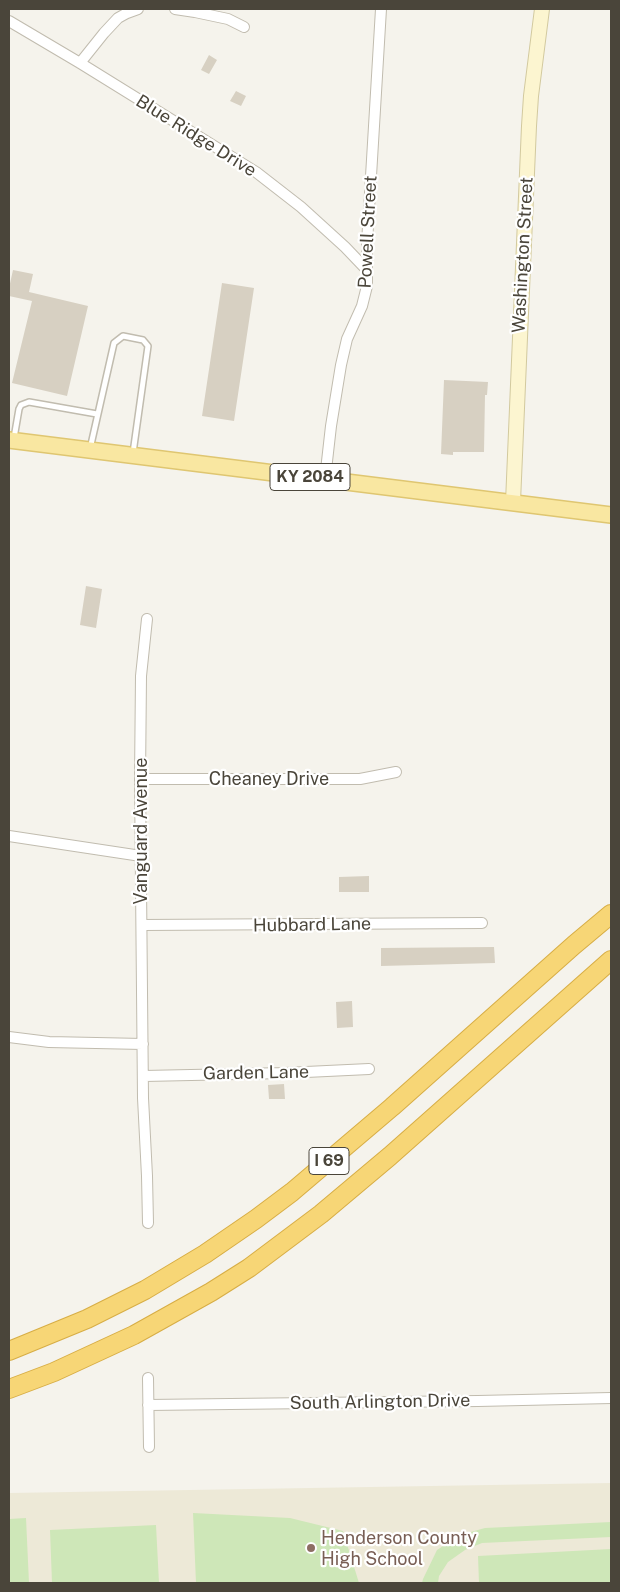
<!DOCTYPE html>
<style>
body{margin:0}
#map{position:relative;width:620px;height:1592px;overflow:hidden;background:#f5f3ec;font-family:"Public Sans",sans-serif}
canvas{display:block}
.frame{position:absolute;inset:0;border:10px solid #4a453a;pointer-events:none}
</style>
<div id="map">
<canvas width="620" height="1592"></canvas>
<div class="frame"></div>
</div>
<script>
const g = document.querySelector('canvas').getContext('2d');
g.lineJoin = 'round';
function fillPath(path, color) {
  g.fillStyle = color;
  g.fill(path, 'evenodd');
}
function toPath(rows) {
  const path = new Path2D();
  for (const r of rows) {
    path.moveTo(r[0], r[1]);
    for (let i = 2; i < r.length; i += 2) path.lineTo(r[i], r[i + 1]);
  }
  return path;
}
function stroke(path, color, width, dash) {
  g.strokeStyle = color;
  g.lineWidth = width;
  g.lineCap = dash ? 'butt' : 'round';
  g.setLineDash(dash || []);
  g.stroke(path);
}
function write(font, color, halo, rows, align = 'center') {
  g.font = font + ' "Public Sans",sans-serif';
  g.lineWidth = 4.5;
  g.setLineDash([]);
  g.textBaseline = 'middle';
  g.strokeStyle = halo;
  g.fillStyle = color;
  for (const [text, x, y, turn = 0] of rows) {
    g.save();
    g.translate(x, y);
    g.rotate((+turn || 0) * Math.PI / 180);
    g.textAlign = isNaN(turn) ? turn : align;
    if (halo) g.strokeText(text, 0, 0);
    g.fillText(text, 0, 0);
    g.restore();
  }
}
fillPath(toPath([
 [611,1483,611,1583,13,1583,9,1493]
]), '#ede9d7');
fillPath(toPath([
 [193,1513,290,1518,343,1531,359,1583,196,1583],
 [26,1518,29,1583,9,1583,9,1519],
 [611,1522,611,1537,482,1543,465,1550,448,1562,439,1576,438,1583,422,1583,423,1579,437,1550,460,1535,485,1528],
 [156,1525,159,1583,52,1583,50,1530],
 [611,1549,611,1583,479,1583,478,1556]
]), '#cee7b8');
fillPath(toPath([
 [209,55,217,60,209,74,201,70],
 [236,91,246,96,241,106,230,101],
 [13,270,33,274,29,292,88,306,67,396,12,383,32,301,9,296,9,288],
 [222,283,254,288,234,421,202,416],
 [444,380,488,382,487,395,485,395,484,452,453,452,453,455,441,454],
 [86,586,102,589,96,628,80,625],
 [369,876,369,892,339,892,339,877],
 [494,947,495,963,381,966,381,948],
 [352,1001,353,1027,337,1028,336,1002],
 [284,1084,285,1099,269,1099,268,1085]
]), '#d7d0c2');
const lane = toPath([
 [14,438,19,409,21,405,29,402,97,414],
 [90,449,114,343,123,336,143,340,148,346,133,453]
]);
const street = toPath([
 [175,9,195,12,228,19,244,27],
 [9,21,80,63,256,172,301,207,345,247,367,270],
 [80,63,104,33,118,18,127,13,138,9],
 [325,479,331,426,341,365,347,339,362,306,367,286,367,243,381,9],
 [147,619,141,676,140,779,143,1098,147,1176,148,1223],
 [140,779,360,779,396,772],
 [9,836,141,856],
 [142,925,482,923],
 [9,1037,49,1042,143,1044],
 [144,1076,285,1073,369,1069],
 [148,1378,149,1447],
 [148,1405,478,1401,611,1398]
]);
const secondary = toPath([
 [513,502,529,126,531,96,542,9]
]);
const primary = toPath([
 [9,440,611,515]
]);
const highway = toPath([
 [9,1351,87,1319,145,1290,205,1254,256,1219,292,1192,392,1107,574,945,611,914],
 [9,1389,54,1372,134,1335,211,1292,249,1268,321,1214,390,1156,611,960]
]);
stroke(lane, '#c1bcaf', 8);
stroke(street, '#c1bcaf', 12);
stroke(secondary, '#d2c99e', 16);
stroke(primary, '#dfc671', 18);
stroke(highway, '#d7ad45', 20);
stroke(lane, '#fff', 5);
stroke(street, '#fff', 10);
stroke(secondary, '#fcf5d0', 14);
stroke(primary, '#f9e7a1', 15);
stroke(highway, '#f7d676', 18);
for (const [x, y, r, color] of [
 [311,1548,5,"#8d6e63"]
]) {
  const dot = new Path2D();
  dot.arc(x, y, r, 0, 2 * Math.PI);
  g.fillStyle = color;
  g.fill(dot);
  stroke(dot, '#fff', 2);
}
for (const [x, y, w] of [
 [310,477,80],
 [329,1161,40]
]) {
  const box = new Path2D();
  box.roundRect(x - w / 2, y - 13.5, w, 27, 4);
  g.fillStyle = '#fff';
  g.fill(box);
  stroke(box, '#4a453a', 1);
}
write('bold 16px', '#4a453a', null, [
 ["KY 2084",310,477],
 ["I 69",329,1161]
]);
write('18px', '#4a453a', '#fff', [
 ["Blue Ridge Drive",196,136,32],
 ["Powell Street",368,232,-87],
 ["Washington Street",523,255,-87],
 ["Cheaney Drive",269,779],
 ["Vanguard Avenue",141,831,-90],
 ["Hubbard Lane",312,925,-1],
 ["Garden Lane",256,1073,-1],
 ["South Arlington Drive",380,1402,-1]
]);
write('18px', '#785e54', '#fff', [
 ["Henderson County",321,1538],
 ["High School",321,1559]
], 'left');
</script>
